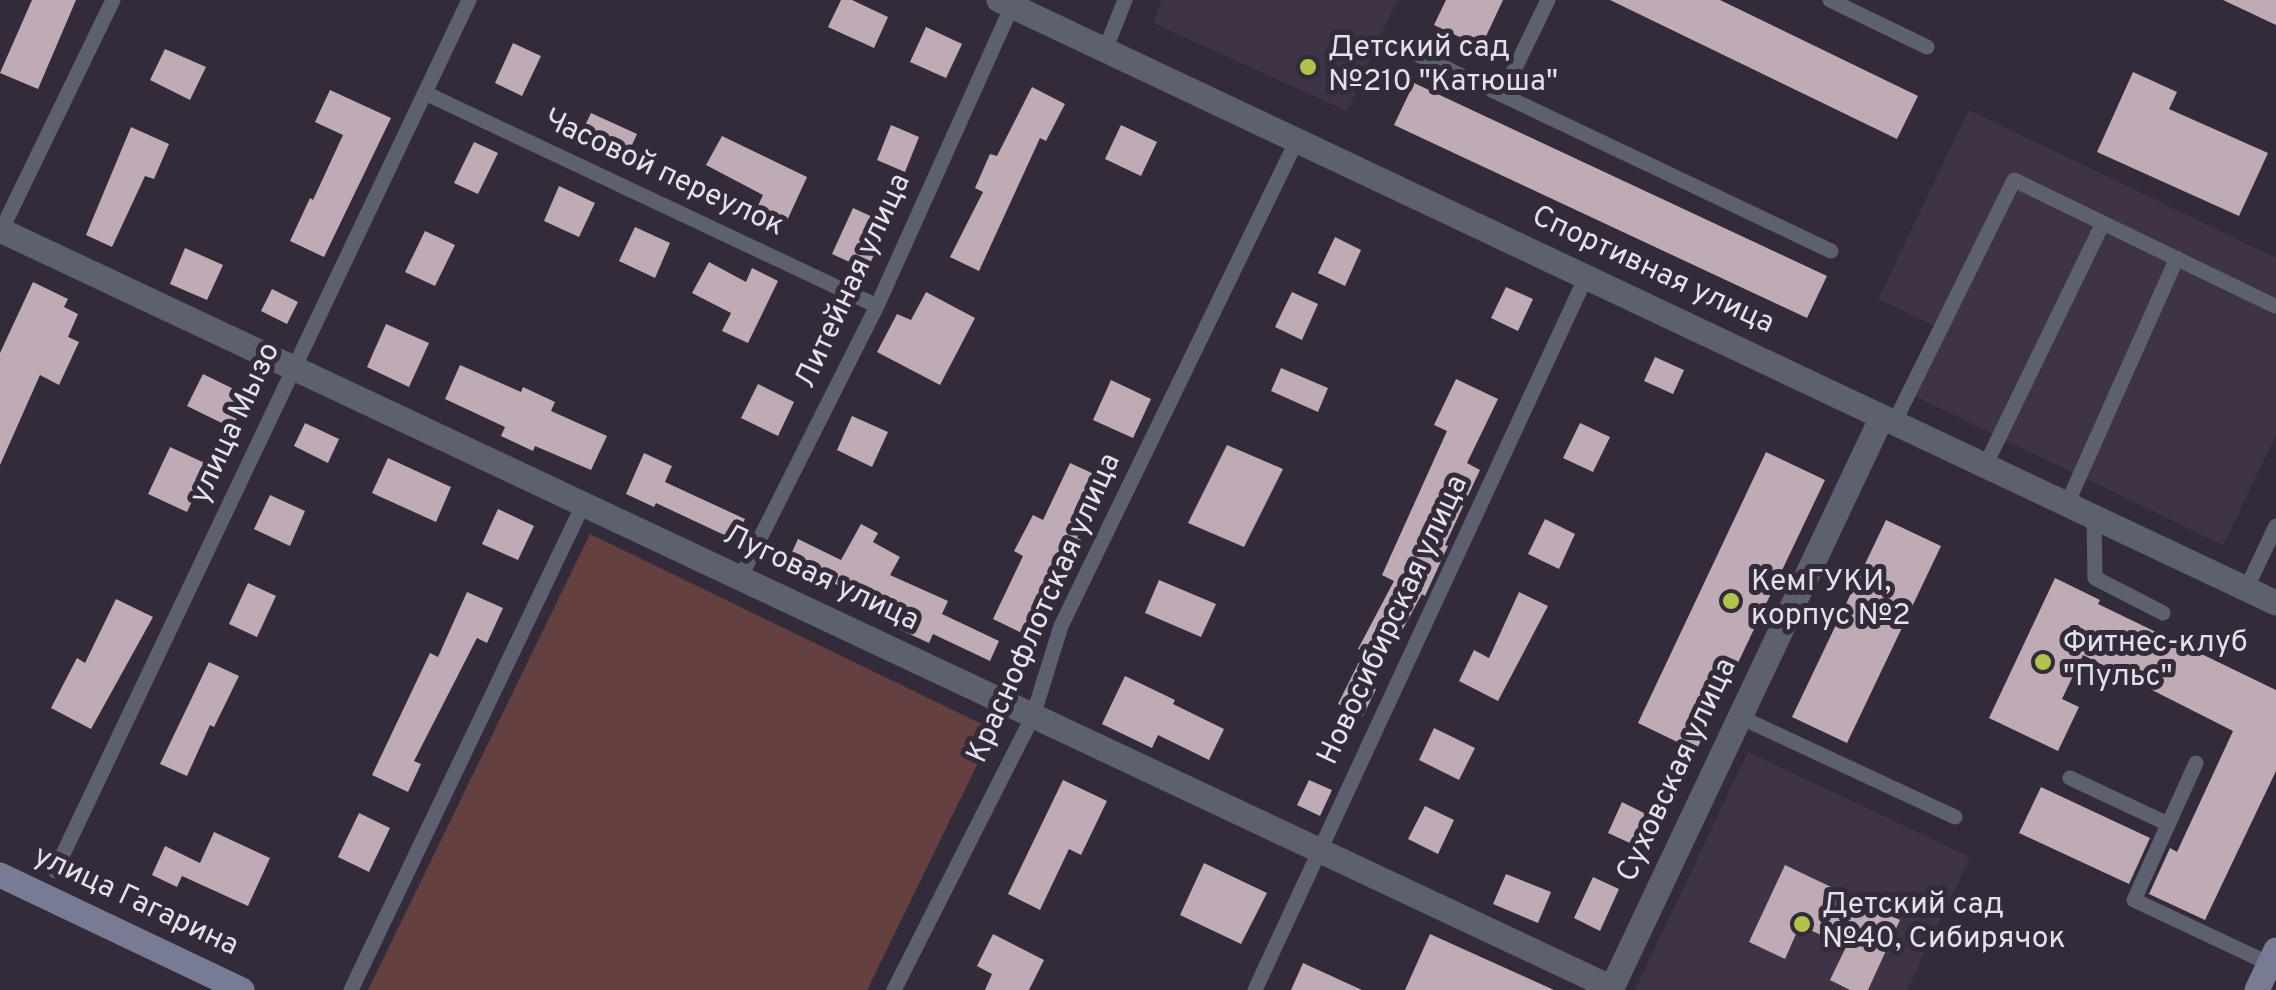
<!DOCTYPE html>
<meta charset="utf-8">
<style>
body{margin:0}
canvas{display:block;background:#332b39}
</style>
<canvas width="2276" height="990"></canvas>
<script>
const g = document.querySelector('canvas').getContext('2d');
g.lineJoin = 'round';
function fillPath(path, color) {
  g.fillStyle = color;
  g.fill(path, 'evenodd');
}
function toPath(rows) {
  const path = new Path2D();
  for (const r of rows) {
    path.moveTo(r[0], r[1]);
    for (let i = 2; i < r.length; i += 2) path.lineTo(r[i], r[i + 1]);
  }
  return path;
}
function stroke(path, color, width, dash) {
  g.strokeStyle = color;
  g.lineWidth = width;
  g.lineCap = dash ? 'butt' : 'round';
  g.setLineDash(dash || []);
  g.stroke(path);
}
function write(font, color, halo, rows, align = 'center') {
  g.font = font + ' Overpass,sans-serif';
  g.lineWidth = 10;
  g.setLineDash([]);
  g.textBaseline = 'middle';
  g.strokeStyle = halo;
  g.fillStyle = color;
  for (const [text, x, y, turn = 0] of rows) {
    g.save();
    g.translate(x, y);
    g.rotate((+turn || 0) * Math.PI / 180);
    g.textAlign = isNaN(turn) ? turn : align;
    if (halo) g.strokeText(text, 0, 0);
    g.fillText(text, 0, 0);
    g.restore();
  }
}
fillPath(toPath([
 [1162,0,1397,0,1347,111,1153,23],
 [1969,110,2276,258,2276,435,2223,545,1906,392,1937,327,1878,299],
 [1748,752,1970,857,1907,990,1635,990]
]), '#3e3446');
fillPath(toPath([
 [590,534,994,730,867,990,368,990]
]), '#644041');
fillPath(toPath([
 [32,0,76,0,38,89,0,73],
 [841,0,852,0,888,17,874,48,828,27],
 [1446,0,1503,0,1481,47,1434,25],
 [1610,0,1720,0,1918,96,1897,139],
 [2223,0,2276,0,2276,25],
 [926,27,962,44,946,78,910,62],
 [513,43,541,56,522,96,495,83],
 [165,49,206,67,190,100,150,80],
 [2133,72,2177,92,2169,109,2268,153,2239,216,2097,152],
 [1414,83,1827,276,1807,318,1394,125],
 [1032,87,1065,104,1046,141,1040,138,979,271,950,257,983,192,975,188,990,154,997,156],
 [330,90,391,118,324,257,290,241,310,198,313,200,343,135,315,122],
 [591,113,637,134,627,156,581,134],
 [891,125,919,137,905,172,877,160],
 [1121,125,1157,142,1141,176,1105,159],
 [131,127,169,144,154,179,145,176,112,247,86,235],
 [722,136,807,177,785,225,755,212,763,195,706,165],
 [474,142,498,153,478,194,454,183],
 [559,186,595,203,579,237,544,221],
 [853,208,888,224,867,270,832,254],
 [635,227,670,243,655,278,619,261],
 [425,231,455,245,435,286,405,272],
 [1335,237,1361,250,1345,286,1318,273],
 [185,248,223,265,207,300,170,284],
 [709,262,746,282,752,268,778,281,748,343,722,331,731,313,692,293],
 [33,282,68,299,64,307,78,314,68,337,79,342,59,385,40,375,0,465,0,353],
 [1506,287,1533,299,1518,331,1491,318],
 [272,289,298,302,287,324,261,311],
 [926,292,975,318,940,385,877,352,897,314,911,320],
 [1292,292,1318,304,1302,340,1275,327],
 [386,324,429,343,409,387,367,367],
 [1655,357,1684,370,1673,394,1644,381],
 [460,365,521,392,523,387,555,402,551,411,607,436,591,470,535,446,533,451,501,436,505,427,445,399],
 [1281,368,1328,388,1318,412,1271,391],
 [203,374,248,396,232,428,187,406],
 [1456,379,1498,399,1467,463,1480,470,1445,545,1448,546,1425,596,1422,594,1371,687,1376,689,1363,716,1338,704,1364,652,1358,649,1394,581,1382,575,1447,431,1434,425],
 [1111,380,1151,399,1133,438,1093,420],
 [758,384,794,402,778,436,741,418],
 [852,416,888,432,872,467,837,450],
 [305,423,339,439,328,463,294,446],
 [1580,423,1610,437,1593,472,1563,458],
 [1227,445,1283,469,1244,547,1188,523],
 [170,447,209,465,187,512,148,494],
 [1766,452,1825,480,1696,751,1638,723],
 [644,453,672,466,665,482,745,519,735,540,656,503,654,507,626,494],
 [388,458,451,487,436,522,372,493],
 [1070,463,1105,479,1077,538,1081,540,1063,576,1059,574,1030,637,993,619,1023,556,1014,551,1033,515,1043,520],
 [270,495,305,511,290,546,254,529],
 [498,509,534,526,518,560,482,544],
 [1545,519,1575,534,1559,569,1528,554],
 [1886,520,1941,546,1847,743,1792,717],
 [861,524,878,533,873,542,900,557,890,575,948,601,942,614,999,641,990,661,933,634,929,643,890,625,894,616,789,559,798,539,841,560],
 [2055,578,2100,600,2098,604,2276,690,2276,771,2205,920,2149,894,2170,848,2177,852,2233,731,2083,655,2062,699,2079,707,2058,751,1989,718],
 [1159,580,1216,604,1201,637,1145,613],
 [248,583,276,596,257,637,229,624],
 [467,592,503,608,487,643,477,638,414,761,421,764,408,792,372,775,430,653,438,657],
 [1519,592,1548,606,1498,701,1459,681,1474,650,1489,658],
 [116,599,153,617,91,729,51,708,77,658,85,663],
 [209,662,239,676,214,727,210,725,187,776,160,764],
 [1125,676,1175,700,1173,704,1224,729,1209,760,1158,735,1152,748,1102,724],
 [1434,728,1475,748,1459,780,1419,760],
 [1063,780,1107,801,1081,855,1069,849,1040,910,1008,894],
 [1309,780,1332,790,1320,816,1297,805],
 [2041,787,2150,838,2129,884,2019,833],
 [1622,802,1654,818,1641,848,1608,833],
 [1425,806,1454,820,1438,854,1408,839],
 [359,813,390,828,369,872,338,857],
 [214,832,270,858,248,906,182,876,177,887,152,875,165,846,200,863],
 [1204,863,1267,893,1241,944,1180,915],
 [1785,865,1900,920,1868,990,1850,990,1830,980,1846,947,1800,925,1785,959,1749,942],
 [1506,874,1551,892,1538,923,1493,904],
 [1593,877,1619,889,1600,931,1574,918],
 [993,934,1044,960,1029,990,985,990,992,974,977,966],
 [1430,934,1554,990,1405,990],
 [1303,963,1362,990,1291,990]
]), '#beabb5');
stroke(toPath([
 [1830,0,1927,47],
 [1105,50,1125,0],
 [1418,55,1831,251],
 [425,93,877,306],
 [1502,95,1548,0],
 [0,233,113,0],
 [1894,423,2014,180,2275,306],
 [1985,466,2103,223],
 [2067,504,2177,258],
 [2094,517,2095,578,2163,613],
 [740,578,877,306,1012,6,1012,0],
 [2246,589,2276,526],
 [1740,717,1955,817],
 [2196,763,2134,900,2270,964],
 [2070,778,2168,824],
 [55,871,469,0],
 [351,990,583,505],
 [894,990,1033,716,1061,626,1297,140],
 [1255,990,1586,277]
]), '#5d606f', 15);
stroke(toPath([
 [999,0,2276,603],
 [0,230,1612,988],
 [1611,990,1882,417]
]), '#5d606f', 25);
stroke(toPath([
 [0,875,242,990],
 [2257,990,2276,950]
]), '#777b93', 25);
for (const [x, y, r, color] of [
 [1308,67,10,"#b2c24b"],
 [1731,601,10,"#b2c24b"],
 [2043,662,10,"#b2c24b"],
 [1802,924,10,"#b2c24b"]
]) {
  const dot = new Path2D();
  dot.arc(x, y, r, 0, 2 * Math.PI);
  g.fillStyle = color;
  g.fill(dot);
  stroke(dot, '#332b39', 4);
}
write('30px', '#e5e0e9', '#332b39', [
 ["Детский сад",1328,50],
 ["№210 \"Катюша\"",1328,84],
 ["КемГУКИ,",1751,584],
 ["корпус №2",1751,618],
 ["Фитнес-клуб",2063,645],
 ["\"Пульс\"",2063,679],
 ["Детский сад",1822,907],
 ["№40, Сибирячок",1822,941]
], 'left');
write('30px', '#e5e0e9', '#332b39', [
 ["Часовой переулок",663,175,25],
 ["Спортивная улица",1652,272,25],
 ["Литейная улица",855,282,-65],
 ["улица Мызо",237,424,-65],
 ["Луговая улица",820,580,25],
 ["Краснофлотская улица",1046,609,-66],
 ["Новосибирская улица",1395,621,-65],
 ["Суховская улица",1679,771,-65],
 ["улица Гагарина",135,903,25]
]);
</script>
